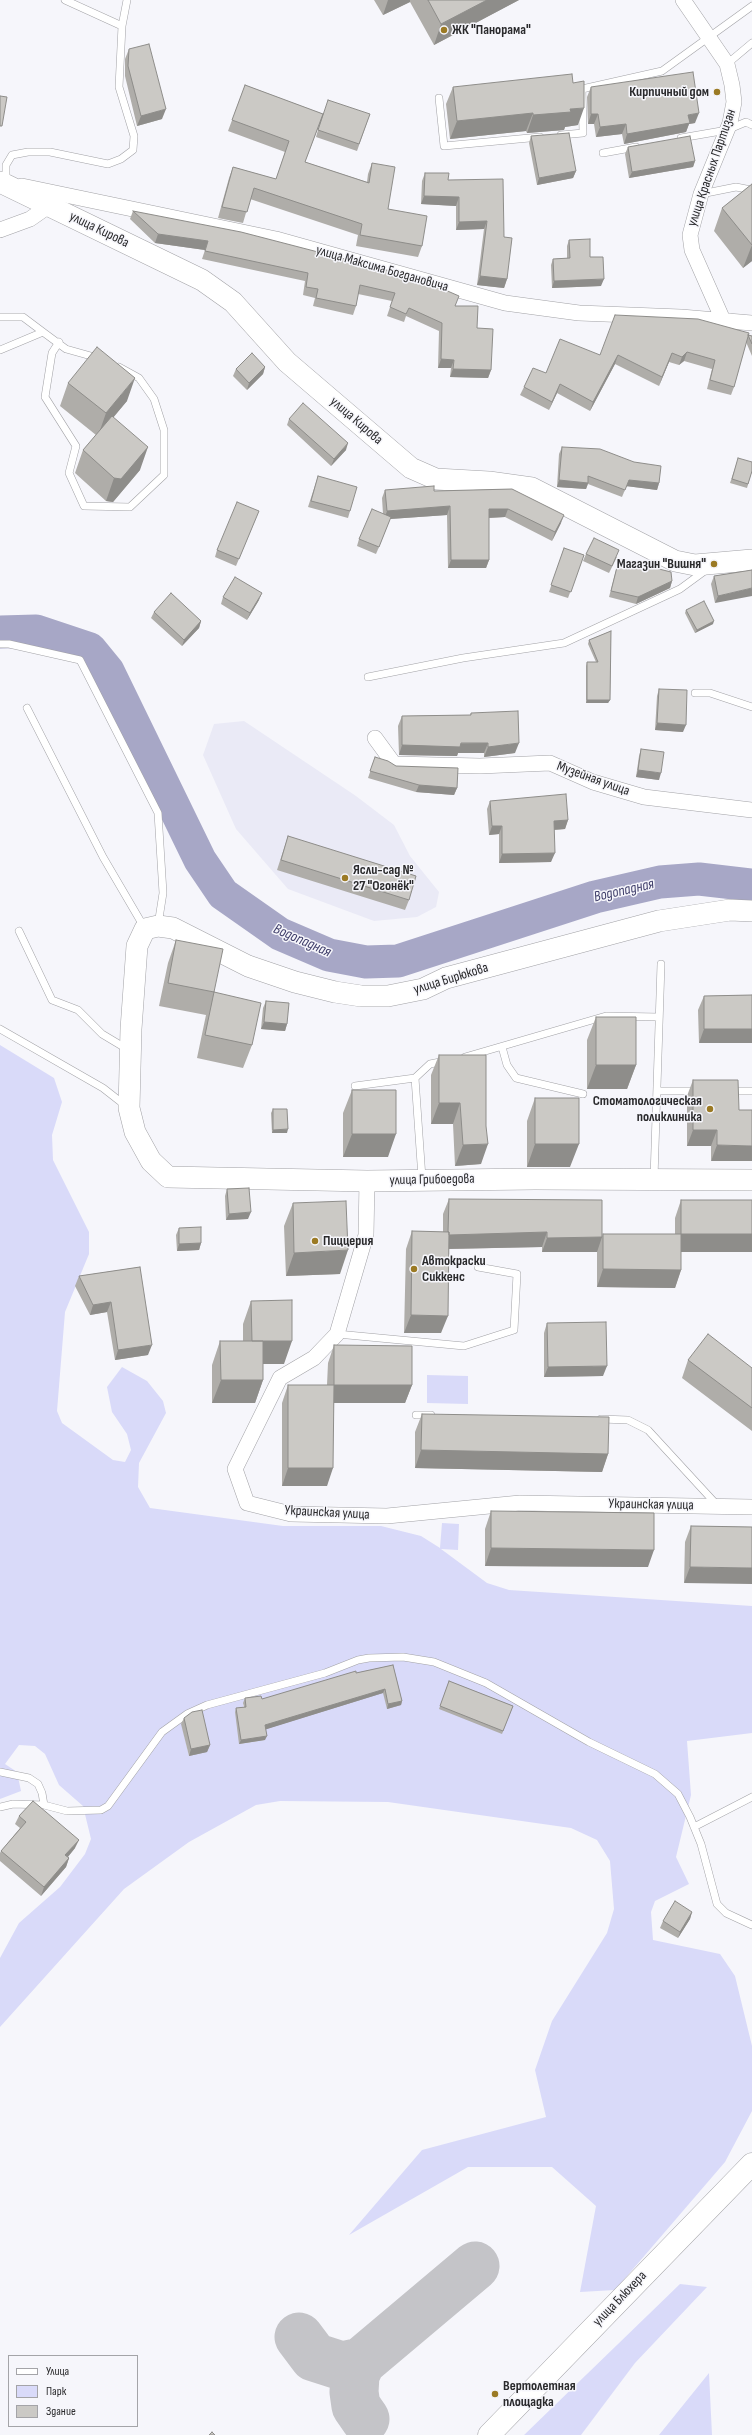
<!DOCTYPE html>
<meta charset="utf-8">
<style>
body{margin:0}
#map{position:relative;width:752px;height:2435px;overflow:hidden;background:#f6f6fb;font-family:"Sofia Sans Condensed",sans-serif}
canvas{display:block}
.legend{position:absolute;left:8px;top:2355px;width:130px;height:72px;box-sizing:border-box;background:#f6f6fb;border:1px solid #a4a4a8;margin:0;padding:5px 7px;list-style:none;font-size:12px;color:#2a2a2c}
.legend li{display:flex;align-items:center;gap:8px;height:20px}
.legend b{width:20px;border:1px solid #a4a4a8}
</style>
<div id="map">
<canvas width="752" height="2435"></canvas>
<ul class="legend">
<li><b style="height:5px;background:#fff"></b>Улица</li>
<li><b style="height:11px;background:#d9daf9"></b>Парк</li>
<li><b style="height:11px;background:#cbc9c5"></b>Здание</li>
</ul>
</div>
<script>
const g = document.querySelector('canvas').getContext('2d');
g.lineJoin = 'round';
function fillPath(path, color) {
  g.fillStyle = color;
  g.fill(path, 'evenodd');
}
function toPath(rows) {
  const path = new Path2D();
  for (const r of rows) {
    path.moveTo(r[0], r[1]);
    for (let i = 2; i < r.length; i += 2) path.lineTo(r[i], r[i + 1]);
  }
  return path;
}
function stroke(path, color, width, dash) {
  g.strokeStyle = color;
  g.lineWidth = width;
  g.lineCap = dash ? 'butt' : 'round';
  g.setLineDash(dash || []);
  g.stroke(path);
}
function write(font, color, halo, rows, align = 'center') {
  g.font = font + ' "Sofia Sans Condensed",sans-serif';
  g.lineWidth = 3;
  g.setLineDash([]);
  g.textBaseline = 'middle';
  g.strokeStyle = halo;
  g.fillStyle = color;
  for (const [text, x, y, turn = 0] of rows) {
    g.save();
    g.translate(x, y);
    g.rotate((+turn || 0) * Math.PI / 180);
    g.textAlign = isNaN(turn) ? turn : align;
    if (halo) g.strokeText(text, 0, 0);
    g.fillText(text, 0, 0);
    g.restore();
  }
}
fillPath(toPath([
 [244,721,356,796,394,825,410,856,439,892,436,907,417,917,374,921,288,889,236,829,203,755,214,724]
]), '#eaeaf6');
fillPath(toPath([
 [0,1045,54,1078,62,1102,52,1135,53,1160,89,1232,89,1254,65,1312,57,1411,62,1423,113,1460,125,1462,131,1450,127,1434,112,1412,107,1387,122,1367,147,1381,163,1401,166,1413,139,1463,138,1487,150,1508,283,1526,381,1526,421,1536,440,1548,442,1523,459,1524,458,1550,441,1549,487,1583,509,1590,752,1606,752,1733,687,1741,691,1795,676,1857,689,1884,655,1901,651,1912,653,1940,720,1954,735,1976,752,2046,752,2111,725,2162,615,2290,580,2292,596,2206,552,2167,468,2167,349,2235,422,2150,546,2117,535,2070,552,2021,607,1933,614,1909,610,1861,597,1840,571,1828,388,1802,280,1801,256,1805,189,1842,124,1889,0,2027,0,1958,19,1923,60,1887,85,1854,91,1839,83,1806,59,1785,45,1754,35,1746,19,1745,5,1764,17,1772,21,1791,0,1799],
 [243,1703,265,1740,239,1744,244,1711],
 [199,1716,189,1756,181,1721],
 [427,1375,468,1376,468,1404,427,1403],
 [680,2284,707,2287,635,2363,581,2435,524,2435],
 [709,2373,712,2435,659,2435]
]), '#d9daf9');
stroke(toPath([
 [0,632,36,631,90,649,108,671,200,860,223,894,280,934,329,955,366,962,398,961,595,897,660,882,699,879,752,885]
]), '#a7a7c6', 33);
stroke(toPath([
 [299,2337,314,2357,342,2366,361,2362,475,2266],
 [361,2362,355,2375,354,2392,356,2406,365,2419]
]), '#c4c4c8', 49);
const lane = toPath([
 [65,0,122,26],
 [727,64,752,43],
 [439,98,444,146,540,137],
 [561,135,583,133,582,89,662,71,752,6],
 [681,138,727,130,746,122,752,125],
 [603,153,636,147],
 [6,179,6,165,12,155,28,152,50,152,108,164,121,159,133,150,134,136,119,87,122,26,127,0],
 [701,194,736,187,752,190],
 [0,317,23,317,43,332,0,350],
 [43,332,66,349,98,358],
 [59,342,52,353,45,397,76,446,69,473,84,506,130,507,164,475,164,430,154,399,139,378,119,367],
 [0,644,9,644,80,660,158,813,163,893,158,925],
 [368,677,463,658,564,643,680,589,706,570],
 [695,693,710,693,752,707],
 [27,708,103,857,144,927],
 [19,931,52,1000,78,1010,102,1034,127,1049],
 [0,1029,103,1088,126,1106],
 [502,1047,507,1065,516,1078,583,1094],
 [465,1057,606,1016,659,1017],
 [415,1078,422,1178],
 [355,1086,415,1078,430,1064,445,1061],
 [657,1091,697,1091],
 [729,1091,752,1091],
 [654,1178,661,964],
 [337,1334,464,1346,514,1330,517,1274,478,1267],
 [416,1415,431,1415],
 [601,1419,628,1420,648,1430,717,1505],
 [0,1772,29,1778,38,1784,42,1793,44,1805],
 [0,1807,13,1804,44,1805,67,1811,101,1810,108,1806,162,1732,187,1714,207,1705,325,1673,358,1660,369,1658,403,1657,434,1662,486,1683,589,1742,655,1774,678,1794,690,1817,701,1844,717,1904,726,1913,752,1925],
 [694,1827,752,1797]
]);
const street = toPath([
 [683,0,727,64,732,85,734,102,730,123,701,194,690,235,692,250,723,320],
 [22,186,276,239,505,303,579,313,681,317,752,323],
 [0,230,30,219,50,205],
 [375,738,394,764,480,766,550,763,593,782,644,797,752,810],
 [367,1181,366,1235,337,1334,314,1358,280,1378,235,1469,247,1503,291,1514,387,1516,520,1503,752,1507]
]);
const secondary = toPath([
 [0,182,202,280,233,302,287,362,411,468,436,479,489,482,532,488,675,561,695,565,752,560],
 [752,911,730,910,659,921,446,978,423,989,388,996,361,996,335,992,295,982,248,966,173,928,158,926,145,929,137,946,131,1029,129,1108,135,1132,151,1161,168,1177,367,1181,535,1179,752,1180]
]);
const primary = toPath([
 [489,2435,752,2164]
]);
stroke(lane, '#a2a2a6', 8);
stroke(street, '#a2a2a6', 16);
stroke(secondary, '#a2a2a6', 22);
stroke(primary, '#a2a2a6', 23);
stroke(lane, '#fff', 7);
stroke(street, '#fff', 15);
stroke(secondary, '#fff', 21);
stroke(primary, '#fff', 22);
fillPath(toPath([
 [374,0,519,0,434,45,410,2,383,15],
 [129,49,162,119,137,126,125,76,125,59],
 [245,85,323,114,370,114,357,151,316,137,320,123,305,162,367,182,368,174,372,163,388,209,422,246,418,257,356,246,358,235,250,199,243,223,218,218,229,178,233,167,276,179,285,152,228,131],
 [453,87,578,125,565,127,564,130,527,133,526,131,450,139,446,104],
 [591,87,695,123,689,124,686,132,624,144,622,134,596,137,594,124,588,124,587,97],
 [531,136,576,171,573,178,537,185,529,143],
 [628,147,695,161,693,167,629,178,625,154],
 [425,173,448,180,504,237,507,279,504,288,477,285,484,229,456,230,456,206,421,204,422,181],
 [752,184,752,261,743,268,714,231,722,208],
 [133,211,455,306,477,328,491,370,488,378,450,377,451,368,438,368,439,331,406,316,404,322,387,316,392,301,358,294,356,306,353,315,313,306,315,298,303,295,305,281,202,259,205,250,155,243,130,219],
 [569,240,601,286,552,288,551,265,553,259,567,258,567,246],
 [749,335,752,336,752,356,746,342,734,387,731,395,707,389,712,369,684,361,679,365,669,362,659,386,615,364,590,411,557,393,549,410,520,395,524,387,546,373,600,355],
 [265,367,263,374,247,390,233,376,236,369],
 [68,383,127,401,113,417,140,470,113,502,106,501,75,473,83,450,96,435,60,406],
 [289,419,346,450,331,466,287,425],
 [562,447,659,483,657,490,626,486,622,497,588,484,586,489,557,487,559,454],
 [737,462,752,471,747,488,730,483],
 [318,476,350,511,348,518,308,507],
 [512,489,561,523,552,541,505,517,489,518,489,560,486,568,448,568,447,515,390,519,376,554,357,546,359,539,383,514,382,498,385,490,434,491],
 [256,518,236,566,215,557,217,550],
 [564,548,584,555,568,598,549,592],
 [586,554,617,557,609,573,583,561],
 [619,559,672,581,670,588,636,604,609,597,617,566],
 [752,570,715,603,711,584,714,576],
 [223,597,259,600,247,620,221,604],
 [686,610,713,624,695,633,685,613],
 [154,612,201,621,199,628,182,646,151,618],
 [611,631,610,700,608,703,586,703,586,666,587,662,596,662,588,644,589,640],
 [659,689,683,732,655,730,657,696],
 [471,713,515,753,484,757,484,753,458,753,457,756,399,755,398,726,402,716,470,715],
 [641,749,659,780,636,777,639,756],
 [375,757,396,766,457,788,454,795,416,792,368,778],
 [490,801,568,820,565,829,554,830,551,862,499,863,499,834,489,835,487,809],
 [288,836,409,900,405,910,277,870],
 [176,940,214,992,252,1045,243,1068,197,1058,206,1015,159,1006,168,963],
 [752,995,699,1043,698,1010,704,996],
 [266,1001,287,1024,285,1031,261,1029,263,1008],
 [596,1017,636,1065,627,1089,587,1089,587,1040],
 [439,1055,486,1055,481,1164,455,1166,453,1124,431,1124,431,1075],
 [693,1080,739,1110,711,1161,711,1146,687,1146,687,1096],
 [352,1090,388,1157,343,1157,343,1113],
 [535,1098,570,1167,527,1167,527,1121],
 [273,1109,287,1133,272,1133,271,1113],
 [227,1189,248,1219,226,1220,225,1196],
 [449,1199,602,1237,603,1234,675,1234,675,1218,681,1200,752,1200,752,1252,681,1252,681,1270,675,1288,597,1287,597,1252,542,1252,542,1247,449,1249,441,1333,404,1333,406,1249,412,1231,443,1232,443,1214],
 [293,1203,340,1274,286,1276,284,1226],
 [179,1228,201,1243,199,1250,177,1251,176,1235],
 [140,1267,148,1355,115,1360,107,1312,90,1315,75,1286,79,1276],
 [251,1301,284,1364,263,1364,263,1380,255,1403,212,1403,212,1365,220,1341,243,1341,243,1324],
 [547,1323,603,1376,544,1377,544,1333],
 [334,1345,412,1385,405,1403,334,1403,327,1486,282,1486,282,1403,288,1385,327,1385,328,1363],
 [688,1360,752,1368,752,1431,682,1378],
 [422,1414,608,1454,602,1472,415,1468,415,1432],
 [491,1511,648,1567,485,1566,485,1529],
 [691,1526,752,1527,684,1583,685,1542],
 [393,1665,402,1701,401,1705,387,1709,383,1693,266,1729,265,1740,239,1744,235,1712,236,1708,244,1707,243,1703,245,1698,262,1699,356,1673],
 [449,1681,513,1706,502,1734,439,1709],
 [184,1718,210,1745,207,1752,189,1756,181,1724],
 [19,1816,75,1848,68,1857,69,1858,66,1867,41,1896,0,1861,0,1853,1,1851,20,1828,15,1824],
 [692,1912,690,1919,678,1938,660,1928,663,1921]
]), '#afada9');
fillPath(toPath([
 [388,0,410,0,410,2,383,15],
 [487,0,519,0,434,45,441,24],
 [584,108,578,125,565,127,564,130,527,133,533,115,570,109],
 [166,109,162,119,137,126,141,116],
 [533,113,526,131,450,139,457,121],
 [699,113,695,123,689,124,686,132,624,144,627,134,688,115],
 [591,114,598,114,594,124,588,124],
 [626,124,622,134,596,137,600,127],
 [695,161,693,167,629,178,632,172],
 [576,171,573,178,537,185,539,178],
 [424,196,459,197,456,206,421,204],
 [487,221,484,229,456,230,459,222],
 [158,234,208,241,205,250,155,243],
 [752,244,752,261,743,268,752,245],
 [480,276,507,279,504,288,477,285],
 [604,279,601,286,552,288,554,281],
 [687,352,684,361,679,365,682,357],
 [672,353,669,362,659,386,662,377],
 [618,355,615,364,590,411,593,402],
 [441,359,454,360,451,368,438,368],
 [265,367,263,374,247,390,249,383],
 [453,369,491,370,488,378,450,377],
 [135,378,127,401,98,436,106,413],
 [560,384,557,393,549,410,552,402],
 [348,443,346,450,331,466,334,459],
 [148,447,140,470,113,502,106,501,114,478],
 [559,480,588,483,586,489,557,487],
 [629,480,659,483,657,490,626,486,622,497],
 [450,506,447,515,390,519,376,554,379,547,384,520,387,511],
 [489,509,508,509,505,517,486,518],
 [564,515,561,523,552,541,555,532],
 [451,560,489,560,486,568,448,568],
 [672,581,670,588,636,604,638,597],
 [752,588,752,596,715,603,718,596],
 [262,593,259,600,247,620,250,613],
 [201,621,199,628,182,646,184,640],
 [714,621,713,624,695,633,697,630],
 [587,700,610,700,608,703,586,703],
 [657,723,686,725,683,732,655,730],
 [488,743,484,753,458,753,457,756,399,755,402,745],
 [519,743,515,753,484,757,488,747],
 [638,770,661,773,659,780,636,777],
 [419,785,457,788,454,795,416,792],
 [568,820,565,829,551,830,554,821],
 [492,826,502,826,499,834,489,835],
 [555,853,551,862,499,863,502,854],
 [264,1022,287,1024,285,1031,261,1029],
 [704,1029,752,1029,752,1043,699,1043],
 [596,1065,636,1065,627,1089,587,1089],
 [439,1103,460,1103,453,1124,431,1124],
 [288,1129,287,1133,272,1133,273,1130],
 [693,1130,717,1130,711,1146,687,1146],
 [352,1134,396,1134,388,1157,343,1157],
 [488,1144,481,1164,455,1166,463,1145],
 [535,1144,579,1144,570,1167,527,1167],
 [717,1145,752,1146,752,1161,711,1161],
 [251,1212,248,1219,226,1220,229,1214],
 [547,1232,542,1247,443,1249,448,1235],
 [681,1234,752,1234,752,1252,675,1252],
 [602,1237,597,1252,542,1252,547,1238],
 [201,1243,199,1250,177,1251,179,1244],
 [348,1250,340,1274,286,1276,294,1253],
 [603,1269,681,1270,675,1288,597,1287],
 [111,1302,107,1312,90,1315,93,1305],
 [411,1315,448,1316,441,1333,404,1333],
 [252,1341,292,1341,284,1364,243,1364],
 [152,1345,148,1355,115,1360,118,1350],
 [607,1366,603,1376,544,1377,548,1367],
 [221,1380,263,1380,255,1403,212,1403],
 [334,1385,412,1385,405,1403,327,1403],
 [421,1450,608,1454,602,1472,415,1468],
 [288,1468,333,1468,327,1486,282,1486],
 [491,1548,654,1550,648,1567,485,1566],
 [690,1567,752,1568,752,1584,684,1583],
 [385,1689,383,1693,264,1730,265,1725],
 [402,1701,401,1705,387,1709,388,1704],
 [267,1736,265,1740,239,1744,241,1740],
 [210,1745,207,1752,189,1756,191,1749],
 [79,1840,75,1848,62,1864,65,1855],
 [69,1858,66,1867,41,1896,44,1887],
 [692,1912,690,1919,678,1938,680,1932]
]), '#8e8d8a');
const building = toPath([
 [428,0,487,0,441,24,428,0],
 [149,44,166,109,141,116,128,66,129,49,149,44],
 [693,72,699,113,688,115,690,123,627,134,626,124,600,127,598,114,591,114,591,87,693,72],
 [572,74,573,83,584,81,584,108,570,109,571,112,533,115,533,113,457,121,453,87,572,74],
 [245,85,323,114,305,162,369,183,372,163,395,167,388,209,427,216,422,246,360,235,362,224,254,188,247,212,222,207,233,167,276,179,289,141,232,120,245,85],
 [0,96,7,97,2,126,0,126,0,96],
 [328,100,370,114,359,144,318,130,328,100],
 [569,133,576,171,539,178,531,136,569,133],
 [690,136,695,161,632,172,628,147,690,136],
 [425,173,449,173,448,180,503,179,504,237,512,238,507,279,480,276,487,221,459,222,459,197,424,196,425,173],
 [752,184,752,245,722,208,752,184],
 [133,211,241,232,345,259,420,279,459,296,455,306,478,306,477,328,493,329,491,370,453,369,454,360,441,359,442,323,409,308,406,314,390,307,395,293,360,285,356,306,316,298,318,289,306,287,308,273,205,251,208,241,158,234,133,211],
 [590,239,590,257,603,257,604,279,554,281,553,259,570,258,569,240,590,239],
 [615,315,698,319,749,333,734,387,710,380,715,360,687,352,682,357,672,353,662,377,618,355,593,402,560,384,552,402,524,387,533,368,546,373,560,339,600,355,615,315],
 [748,335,752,336,752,344,748,335],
 [97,347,135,378,106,413,68,383,97,347],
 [252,353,265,367,249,383,236,369,252,353],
 [303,403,348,443,334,459,289,419,303,403],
 [112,416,148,447,121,479,114,478,83,450,112,416],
 [562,447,600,449,634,462,661,466,659,483,629,480,625,490,588,476,588,483,559,480,562,447],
 [738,458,752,462,752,471,748,484,732,479,738,458],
 [318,476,357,487,350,511,311,501,318,476],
 [434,486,434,491,512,489,564,515,555,532,508,509,489,509,489,560,451,560,450,506,387,511,385,490,434,486],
 [237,502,259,511,239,559,217,550,237,502],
 [372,509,391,517,379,547,359,539,372,509],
 [594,538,619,550,612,566,586,554,594,538],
 [564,548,584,555,571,592,551,585,564,548],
 [619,559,671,572,672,581,638,597,611,591,619,559],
 [752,570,752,588,718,596,714,576,752,570],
 [235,577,262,593,250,613,223,597,235,577],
 [171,593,201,621,184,640,154,612,171,593],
 [704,601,714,621,697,630,686,610,704,601],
 [611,631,610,700,587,700,587,662,598,662,589,640,611,631],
 [659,689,687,690,686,725,657,723,659,689],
 [518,711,519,743,488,747,488,743,461,743,460,747,402,745,402,716,471,715,471,713,518,711],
 [641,749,664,752,661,773,638,770,641,749],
 [375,757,388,761,396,766,458,768,457,788,419,785,370,771,375,757],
 [566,794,568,820,554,821,555,853,502,854,502,826,492,826,490,801,566,794],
 [288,836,416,876,409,900,281,860,288,836],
 [176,940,223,949,214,992,168,983,176,940],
 [214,992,261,1003,252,1045,205,1035,214,992],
 [752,995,752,1029,704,1029,704,996,752,995],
 [266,1001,289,1003,287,1024,264,1022,266,1001],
 [596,1017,636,1017,636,1065,596,1065,596,1017],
 [439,1055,486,1055,486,1126,488,1144,463,1145,460,1103,439,1103,439,1055],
 [693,1080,738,1080,739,1110,752,1110,752,1146,717,1145,717,1130,693,1130,693,1080],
 [352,1090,396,1090,396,1134,352,1134,352,1090],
 [535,1098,579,1098,579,1144,535,1144,535,1098],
 [273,1109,287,1109,288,1129,273,1130,273,1109],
 [249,1188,251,1212,229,1214,227,1189,249,1188],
 [449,1199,602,1200,602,1237,547,1238,547,1232,449,1235,449,1232,448,1232,449,1199],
 [681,1200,752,1200,752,1234,681,1234,681,1200],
 [346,1201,348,1250,294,1253,293,1203,346,1201],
 [201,1227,201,1243,179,1244,179,1228,201,1227],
 [412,1231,449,1232,448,1316,411,1315,412,1231],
 [603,1234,681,1234,681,1270,603,1269,603,1234],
 [140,1267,152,1345,118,1350,111,1302,93,1305,79,1276,140,1267],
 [292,1300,292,1341,252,1341,251,1301,292,1300],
 [606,1322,607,1366,548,1367,547,1323,606,1322],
 [708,1334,752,1368,752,1408,688,1360,708,1334],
 [220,1341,263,1341,263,1380,221,1380,220,1341],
 [334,1345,412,1346,412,1385,334,1385,334,1345],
 [288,1385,334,1385,333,1468,288,1468,288,1385],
 [422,1414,609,1417,608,1454,421,1450,422,1414],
 [491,1511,654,1513,654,1550,491,1548,491,1511],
 [691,1526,752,1527,752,1568,690,1567,691,1526],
 [393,1665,402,1701,388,1704,385,1689,265,1725,267,1736,241,1740,236,1708,246,1707,245,1698,261,1696,262,1699,356,1671,356,1673,393,1665],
 [449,1681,513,1706,503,1731,440,1706,449,1681],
 [202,1710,210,1745,191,1749,184,1718,192,1712,202,1710],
 [33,1801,79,1840,65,1855,69,1858,44,1887,1,1851,26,1822,19,1816,33,1801],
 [675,1901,692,1912,680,1932,663,1921,675,1901],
 [212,2432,215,2435,209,2435,212,2432]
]);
fillPath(building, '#cbc9c5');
stroke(building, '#8e8d8a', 1);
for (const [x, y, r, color] of [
 [444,30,4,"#9b7a24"],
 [717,92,4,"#9b7a24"],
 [714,564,4,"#9b7a24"],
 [345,878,4,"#9b7a24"],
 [710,1109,4,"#9b7a24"],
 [315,1241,4,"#9b7a24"],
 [414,1269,4,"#9b7a24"],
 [495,2394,4,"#9b7a24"]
]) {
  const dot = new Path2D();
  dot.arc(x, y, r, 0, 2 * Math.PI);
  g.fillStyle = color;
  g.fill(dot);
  stroke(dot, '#f6f6fb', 1.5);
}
write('bold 14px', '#2a2a2c', '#f6f6fb', [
 ["ЖК \"Панорама\"",452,30],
 ["Кирпичный дом",709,92,"right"],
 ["Магазин \"Вишня\"",706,564,"right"],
 ["Ясли-сад №",353,870],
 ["27 \"Огонёк\"",353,886],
 ["Стоматологическая",702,1101,"right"],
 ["поликлиника",702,1117,"right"],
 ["Пиццерия",323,1241],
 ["Автокраски",422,1261],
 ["Сиккенс",422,1277],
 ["Вертолетная",503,2386],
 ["площадка",503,2402]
], 'left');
write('14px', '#2a2a2c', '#f6f6fb', [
 ["улица Красных Партизан",712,168,-71],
 ["улица Кирова",99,230,26],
 ["улица Максима Богдановича",382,269,16],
 ["улица Кирова",356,421,41],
 ["Музейная улица",593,779,20],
 ["улица Бирюкова",451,979,-17],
 ["улица Грибоедова",432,1180,-1],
 ["Украинская улица",651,1505,1],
 ["Украинская улица",327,1513,3],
 ["улица Блюхера",620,2299,-46]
]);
write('italic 15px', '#3f3e6a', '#f6f6fb', [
 ["Водопадная",624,891,-13],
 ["Водопадная",302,941,24]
]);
</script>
